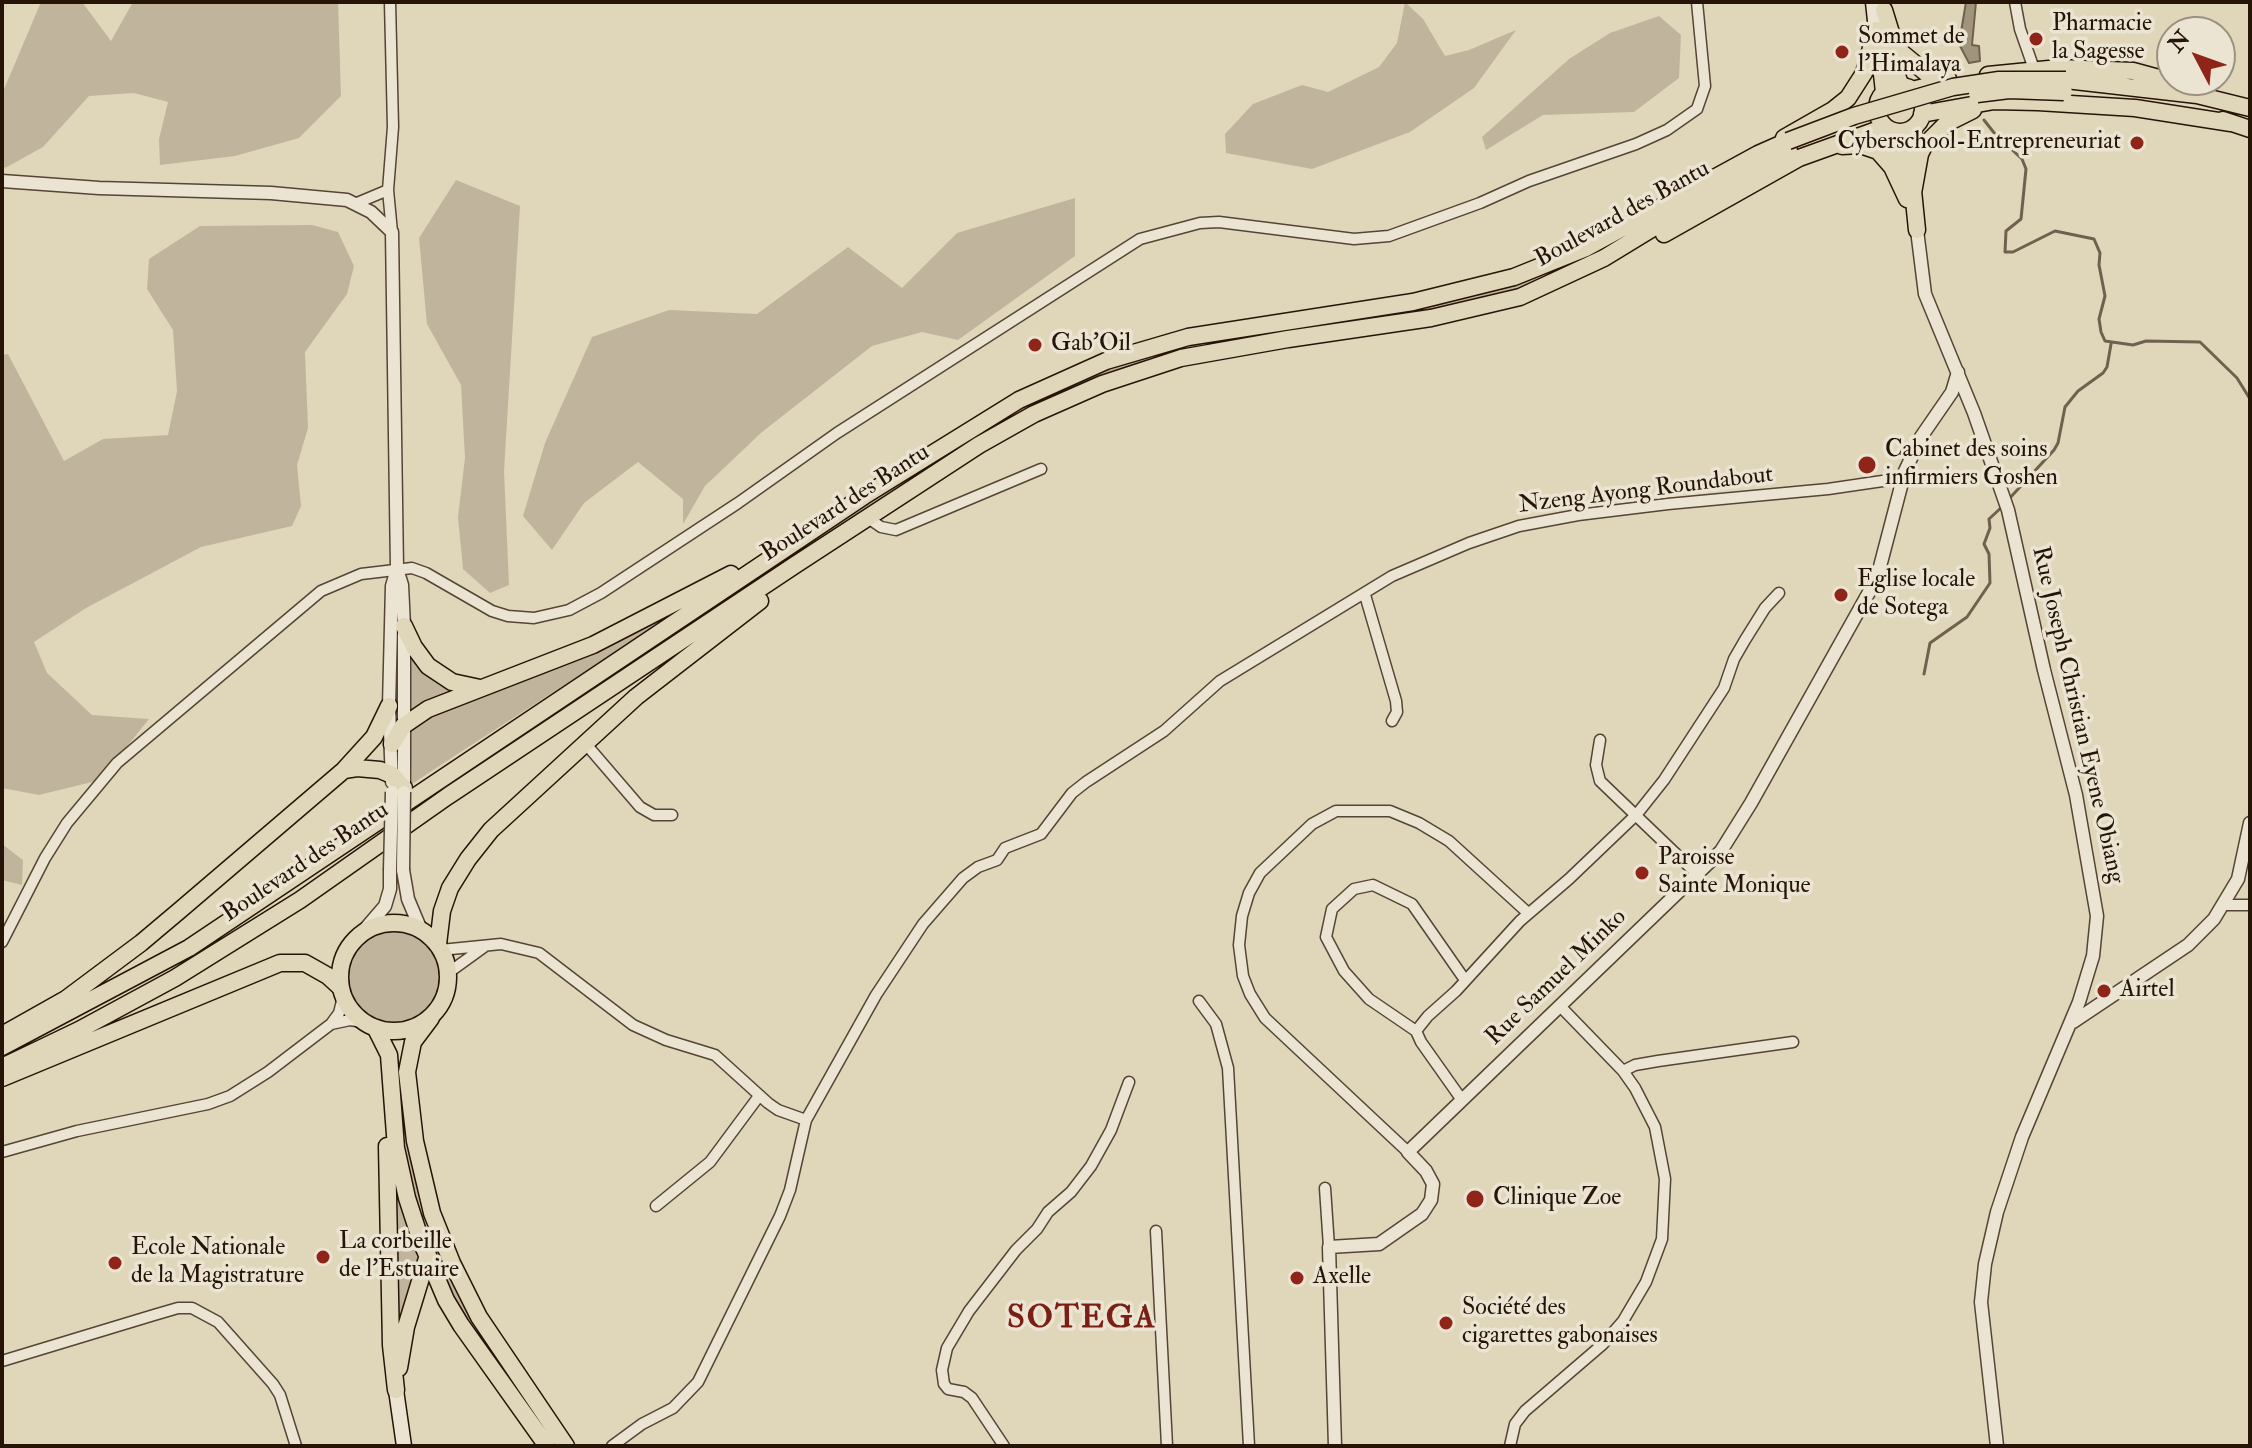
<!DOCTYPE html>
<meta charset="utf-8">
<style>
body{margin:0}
#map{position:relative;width:2252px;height:1448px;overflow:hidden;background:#e0d6ba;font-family:"IM FELL Double Pica",serif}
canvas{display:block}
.frame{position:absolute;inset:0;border:4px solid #261507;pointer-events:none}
.north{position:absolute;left:2156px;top:16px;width:80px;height:80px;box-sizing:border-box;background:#ebe4d2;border:2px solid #9c9181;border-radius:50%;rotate:311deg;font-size:22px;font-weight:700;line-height:32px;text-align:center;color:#261507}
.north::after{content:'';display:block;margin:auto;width:28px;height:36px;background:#8f2418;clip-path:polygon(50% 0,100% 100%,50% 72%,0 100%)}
</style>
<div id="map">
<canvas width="2252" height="1448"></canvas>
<div class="frame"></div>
<div class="north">N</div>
</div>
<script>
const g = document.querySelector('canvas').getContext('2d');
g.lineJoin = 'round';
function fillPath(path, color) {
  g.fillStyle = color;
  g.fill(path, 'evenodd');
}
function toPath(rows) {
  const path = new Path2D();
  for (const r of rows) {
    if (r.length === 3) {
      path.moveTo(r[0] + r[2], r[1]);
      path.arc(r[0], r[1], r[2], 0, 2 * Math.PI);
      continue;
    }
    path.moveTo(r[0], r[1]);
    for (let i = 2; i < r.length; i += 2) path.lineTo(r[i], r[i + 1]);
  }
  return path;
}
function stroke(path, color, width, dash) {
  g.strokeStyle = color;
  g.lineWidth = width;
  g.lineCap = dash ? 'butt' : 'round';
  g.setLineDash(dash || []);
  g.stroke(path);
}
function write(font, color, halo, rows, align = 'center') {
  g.font = font + ' "IM FELL Double Pica",serif';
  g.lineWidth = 7;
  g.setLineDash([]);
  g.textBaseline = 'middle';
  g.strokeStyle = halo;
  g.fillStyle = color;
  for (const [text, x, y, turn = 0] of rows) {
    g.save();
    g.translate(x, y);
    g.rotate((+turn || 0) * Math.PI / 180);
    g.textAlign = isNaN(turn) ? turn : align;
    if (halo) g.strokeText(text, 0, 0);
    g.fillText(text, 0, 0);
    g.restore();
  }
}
fillPath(toPath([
 [41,2,82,2,111,41,133,2,338,2,341,96,299,138,235,156,160,165,159,139,168,102,134,93,89,96,43,147,5,168,2,165,2,94],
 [1405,2,1423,19,1445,56,1469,50,1516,30,1474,88,1410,132,1312,169,1226,153,1225,134,1253,104,1302,85,1328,92,1379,67,1397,43],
 [1659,16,1681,35,1679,78,1634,112,1543,115,1486,150,1482,137,1569,59,1610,33],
 [456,180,520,206,504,471,509,585,490,593,463,569,458,517,465,458,461,385,427,324,419,238],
 [1075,198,1075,256,958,340,922,332,872,346,762,432,705,486,683,524,683,499,638,462,584,503,552,550,523,516,545,443,592,337,669,310,757,314,848,247,902,288,957,233],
 [312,225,338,232,354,266,347,294,305,352,308,428,297,465,301,506,292,526,201,547,86,608,34,642,47,673,92,715,149,719,100,780,39,795,2,788,2,355,8,354,64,461,103,439,168,435,177,391,173,330,147,289,149,259,200,226],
 [1647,228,1538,284,1451,308,1188,349,1067,392,406,818,406,808,879,495,1030,401,1124,362,1167,348,1439,303,1480,294,1545,273,1600,249,1633,230],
 [699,598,459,753,412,784,410,740,411,732,420,719],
 [409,651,463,690,410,713],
 [2,844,23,860,22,885,2,880],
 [395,978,47],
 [401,1094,407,1137,424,1226,412,1189,408,1167],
 [396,1178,418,1261,397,1347],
 [435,1239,473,1321,490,1348,489,1350,473,1329,447,1286,432,1249,432,1241]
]), '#c0b59c');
const water = toPath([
 [1966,2,1976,2,1972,45,1979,46,1980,61,1969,63,1959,44,1966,2]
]);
fillPath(water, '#a1947d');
stroke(water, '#70614e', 2);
stroke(toPath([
 [1984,120,1995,134,2022,159,2026,169,2021,219,2006,231,2005,252,2013,252,2055,231,2094,239,2100,253,2099,265,2105,296,2099,319,2101,332,2105,341,2133,345,2146,341,2200,342,2237,378,2250,399],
 [2008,500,2054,450,2058,443,2065,407,2078,391,2103,373,2107,367,2111,344],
 [1924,674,1930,643,1967,617,1990,583,1989,554,1984,544,1990,528,1989,519,2003,506]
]), '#70614e', 3);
const minor = toPath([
 [390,2,393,127,388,190,392,232],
 [2015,2,2020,29,2034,69],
 [357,203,388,190],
 [868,518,881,527,896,530,1041,469],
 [1365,595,1396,701,1397,712,1392,721],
 [1600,740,1596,765,1600,781,1698,875],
 [585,743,640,807,654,815,672,815],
 [2224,905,2250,905],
 [2,942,45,858,67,823,117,763,321,591,361,574,412,568,426,573,492,611,508,616,534,618,569,610,601,593,738,503,837,433,1140,239,1200,223,1219,222,1354,239,1389,236,1480,203,1529,181,1636,144,1667,130,1697,109,1705,86,1697,2],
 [441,950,501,944,539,953,633,1025,666,1040,715,1055,768,1103,778,1110,806,1120,790,1190,780,1216,698,1382,673,1408,642,1424,612,1446],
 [448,973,484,947],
 [1199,1001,1216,1024,1228,1068,1249,1446],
 [331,1024,350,1020,363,1022],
 [1416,1031,1428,1016,1456,991,1520,921,1569,879,1637,814,1664,780,1724,688,1734,659,1745,640,1765,608,1779,593],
 [1416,1031,1369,999,1344,971,1326,937,1332,909,1354,889,1373,885,1412,904,1465,980],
 [1416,1031,1421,1042,1462,1100],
 [1623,1071,1635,1065,1658,1061,1793,1042],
 [806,1120,876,995,923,924,963,878,978,867,997,860,1005,848,1041,834,1072,793,1086,782,1164,731,1220,681,1392,576,1469,543,1519,526,1578,515,1668,504,1828,489,1903,478],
 [2,1152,77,1131,208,1104,230,1096,268,1072,331,1024,339,1013,343,997],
 [1408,1152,1265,1018,1250,994,1243,976,1239,945,1242,916,1249,893,1260,873,1312,824,1336,811,1390,811,1419,823,1449,841,1528,913],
 [1325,1188,1329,1247],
 [656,1206,710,1162,759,1096],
 [1156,1231,1167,1446],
 [2,1361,154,1315,178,1308,192,1308,218,1322,273,1384,280,1395,296,1446],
 [1004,1446,972,1398,964,1392,948,1389,944,1384,942,1370,947,1348,969,1311,1016,1250,1037,1229,1048,1212,1071,1192,1091,1166,1111,1130,1129,1082],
 [1510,1446,1515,1424,1525,1411,1603,1344,1623,1321,1646,1282,1662,1239,1665,1179,1655,1127,1635,1088,1623,1071,1560,1006]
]);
const tertiary = toPath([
 [2,181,99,188,271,193,347,200,371,212,392,232,397,569,392,586,389,706,392,782],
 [1917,230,1925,294,1974,413,2008,510,2044,670,2076,795,2097,916,2093,956,2079,1002,2022,1137,1997,1212,1985,1264,1981,1302,1997,1446],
 [397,569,402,585,404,626,404,792],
 [403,870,408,899,421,930],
 [360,935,385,906,390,889,390,870],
 [2073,1022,2188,945,2214,919,2238,879,2250,823],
 [1335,1446,1329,1247,1379,1244,1422,1214,1431,1200,1433,1184,1426,1171,1408,1152,1721,851,1751,803,1877,578,1905,471,1921,437,1952,392,1958,372]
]);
const secondary = toPath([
 [1873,2,1876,30],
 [396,1390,404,1446]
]);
const primary = toPath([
 [394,977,54],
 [431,1018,413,1042,407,1072,415,1141,432,1213,452,1263,479,1317,566,1446],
 [376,1029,389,1055,396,1148,407,1198,421,1241,446,1300,461,1325,547,1446],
 [387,1146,391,1345,396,1390],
 [399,1368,406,1327,428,1255]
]);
const trunk = toPath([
 [1884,10,1892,36,1902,53,1925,72,1948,79],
 [1887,35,1892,63,1901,86],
 [1879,48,1884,92],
 [1988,75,2059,68,2133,71,2166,80,2197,95],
 [2066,80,2197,95,2250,108],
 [1900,109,23],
 [1912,90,1949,81],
 [1922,114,1994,101,2038,102,2135,108,2231,123],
 [2223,120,2250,129],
 [1914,127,1910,161,1917,230],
 [1893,132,1902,177],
 [1784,138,1833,110,1848,98,1864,73,1876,30],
 [1842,146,1860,145,1878,151,1892,167,1907,199],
 [1913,193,1920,154,1924,146,1947,123,1973,110],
 [1664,234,1799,158,1885,127],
 [404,626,414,647,428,666,452,682,480,688],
 [392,744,403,726,428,709,593,645,731,574],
 [344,770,357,768,380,770,392,775,404,788],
 [438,944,442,911,450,888,468,859,491,830,636,697,760,601],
 [2,1035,66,999,141,943,179,911,344,770,374,737,389,706],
 [2,1047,189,948,864,496,1019,400,1106,361,1188,337,1413,302,1514,277,1586,248,1758,154,1783,143],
 [2,1067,79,1030,175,978,300,900,448,796,795,565,979,445,1034,414,1102,384,1181,358,1288,339,1431,318,1520,297,1604,258,1699,200,1789,151],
 [2,1078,280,963,305,963,328,976,340,987]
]);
stroke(minor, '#544534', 13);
stroke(tertiary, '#544534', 15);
stroke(secondary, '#261507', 17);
stroke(primary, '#261507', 19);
stroke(trunk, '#261507', 19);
stroke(minor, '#ebe4d2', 10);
stroke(tertiary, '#ebe4d2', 12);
stroke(secondary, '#ebe4d2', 14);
stroke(primary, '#e0d6ba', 16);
stroke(trunk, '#e0d6ba', 16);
const tertiaryBridge = toPath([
 [390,870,392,792],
 [403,870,404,792]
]);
const trunkBridge = toPath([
 [1977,94,2009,90,2064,92],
 [1788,141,1854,116,1953,87,1999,80,2066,80]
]);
stroke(tertiaryBridge, '#544534', 15, []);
stroke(trunkBridge, '#261507', 19, []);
stroke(tertiaryBridge, '#ebe4d2', 12);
stroke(trunkBridge, '#e0d6ba', 16);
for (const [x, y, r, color] of [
 [2036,39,8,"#8f2418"],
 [1842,52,8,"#8f2418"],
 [2137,143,8,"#8f2418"],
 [1035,345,8,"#8f2418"],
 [1867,465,10,"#8f2418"],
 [1841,595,8,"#8f2418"],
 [1642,873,8,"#8f2418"],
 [2104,991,8,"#8f2418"],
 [1475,1199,10,"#8f2418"],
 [323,1257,8,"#8f2418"],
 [115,1263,8,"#8f2418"],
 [1297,1278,8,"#8f2418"],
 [1446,1323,8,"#8f2418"]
]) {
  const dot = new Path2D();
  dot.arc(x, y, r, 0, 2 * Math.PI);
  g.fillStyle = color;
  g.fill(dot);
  stroke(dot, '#ebe4d2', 3);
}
write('24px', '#261507', '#ebe4d2', [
 ["Pharmacie",2052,25],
 ["la Sagesse",2052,53],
 ["Sommet de",1858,38],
 ["l'Himalaya",1858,66],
 ["Cyberschool-Entrepreneuriat",2121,143,"right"],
 ["Gab’Oil",1051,345],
 ["Cabinet des soins",1885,451],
 ["infirmiers Goshen",1885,479],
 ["Eglise locale",1857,581],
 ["de Sotega",1857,609],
 ["Paroisse",1658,859],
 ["Sainte Monique",1658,887],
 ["Airtel",2120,991],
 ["Clinique Zoe",1493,1199],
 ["La corbeille",339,1243],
 ["de l’Estuaire",339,1271],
 ["Ecole Nationale",131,1249],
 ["de la Magistrature",131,1277],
 ["Axelle",1313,1278],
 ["Société des",1462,1309],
 ["cigarettes gabonaises",1462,1337]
], 'left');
write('24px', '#261507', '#ebe4d2', [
 ["Boulevard des Bantu",1623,215,-29],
 ["Nzeng Ayong Roundabout",1646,491,-7],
 ["Boulevard des Bantu",846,504,-33],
 ["Rue Joseph Christian Eyene Obiang",2077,715,77],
 ["Boulevard des Bantu",306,863,-34],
 ["Rue Samuel Minko",1557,978,-44]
]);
g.letterSpacing = '2px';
write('bold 32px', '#7a1f14', '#ebe4d2', [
 ["SOTEGA",1082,1320]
]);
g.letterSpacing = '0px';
</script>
